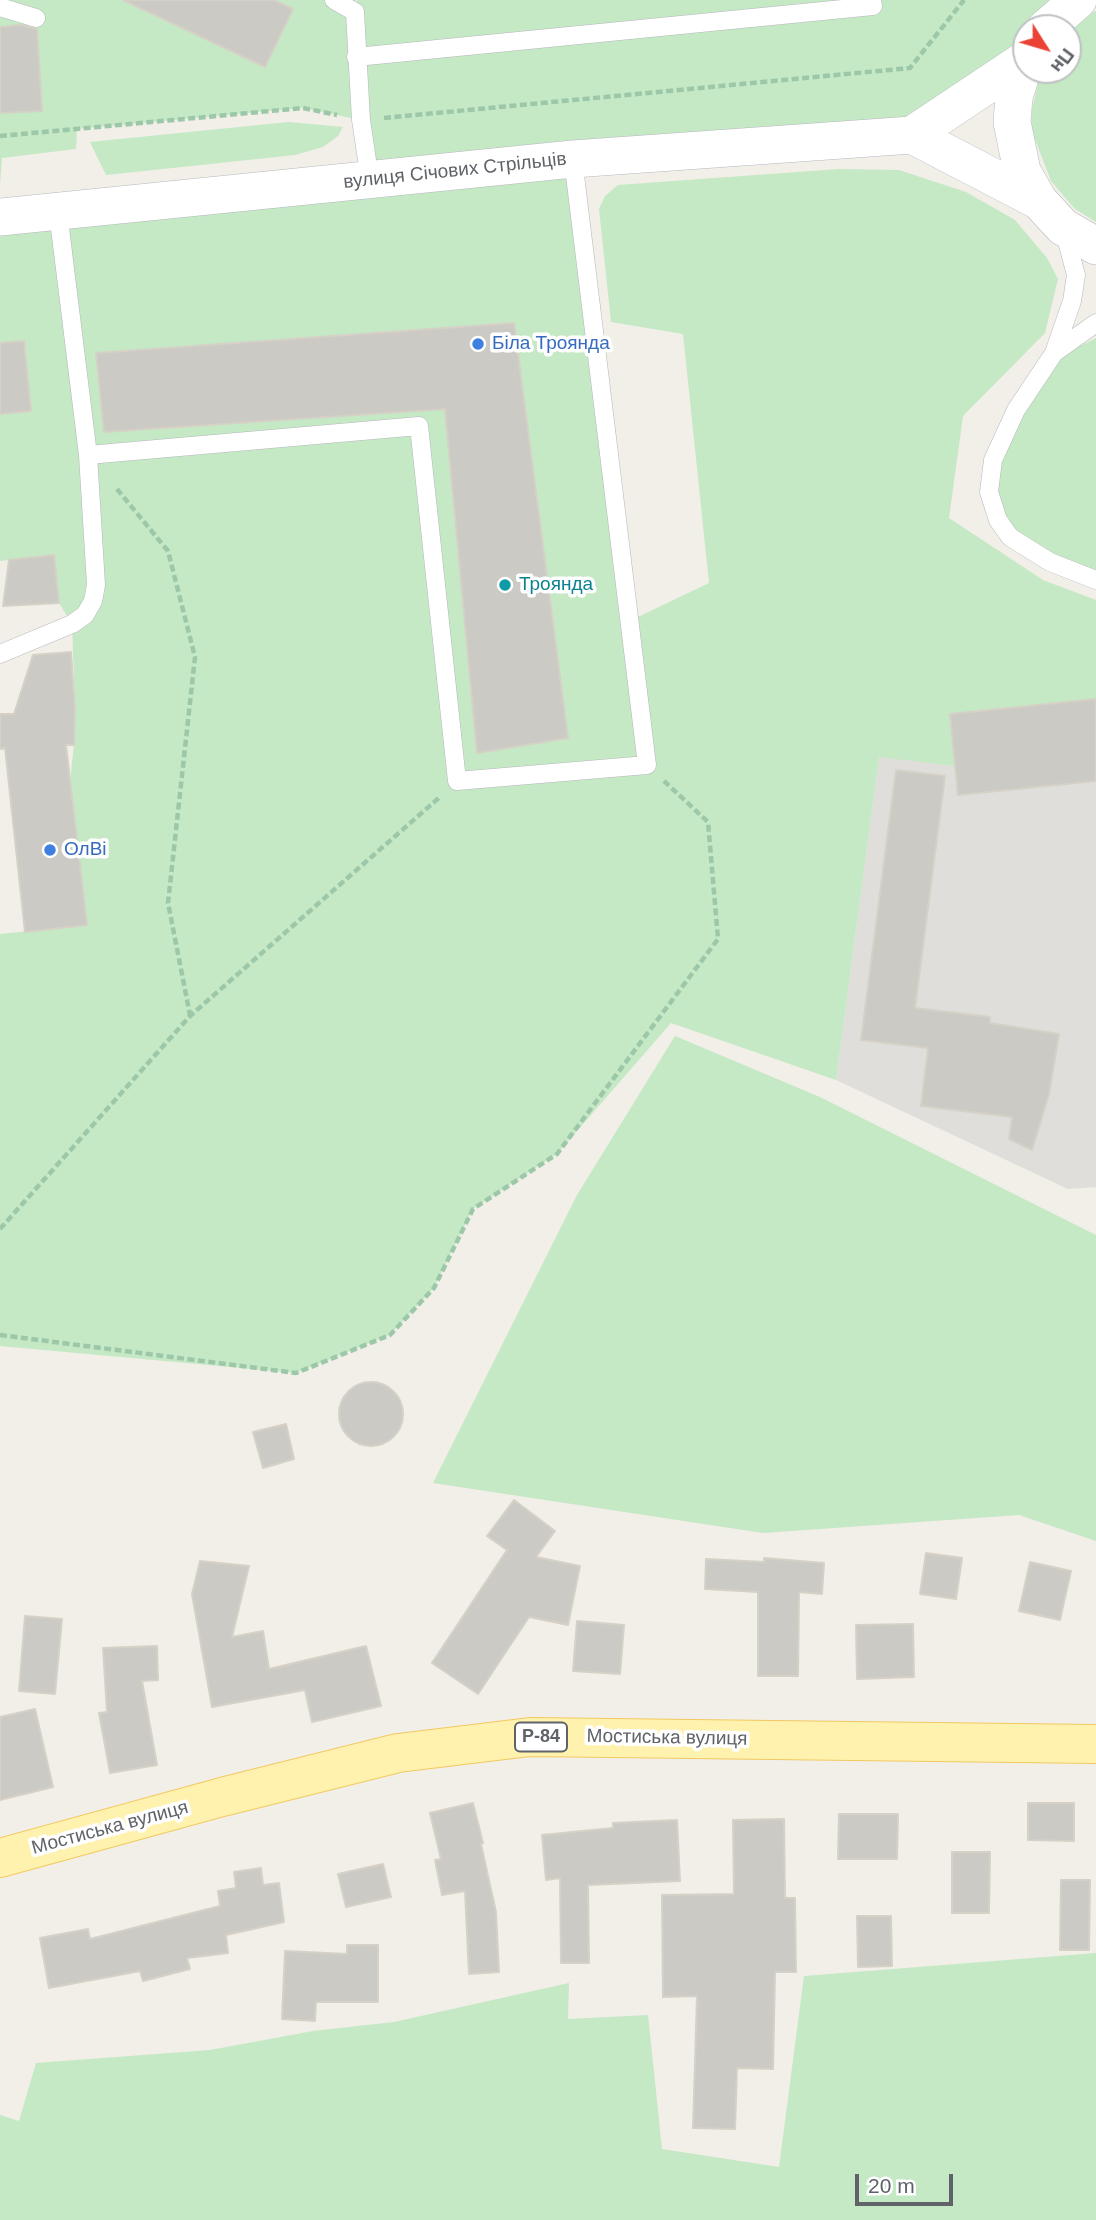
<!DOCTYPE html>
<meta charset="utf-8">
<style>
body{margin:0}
#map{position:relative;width:1096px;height:2220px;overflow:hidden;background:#f1efe8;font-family:Arial,sans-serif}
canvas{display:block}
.north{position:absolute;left:1012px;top:14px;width:70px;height:70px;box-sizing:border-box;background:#fff;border:2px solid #bfc1c3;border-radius:50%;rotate:127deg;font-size:19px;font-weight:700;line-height:28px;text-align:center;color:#5f6368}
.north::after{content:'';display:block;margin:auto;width:24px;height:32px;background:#ea4335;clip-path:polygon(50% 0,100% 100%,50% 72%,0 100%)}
.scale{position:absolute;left:855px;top:2174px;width:98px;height:32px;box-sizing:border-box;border:4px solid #5f6368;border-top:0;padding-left:9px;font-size:21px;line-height:24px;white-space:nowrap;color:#5f6368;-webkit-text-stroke:5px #fff;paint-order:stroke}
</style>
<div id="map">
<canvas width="1096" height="2220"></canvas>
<div class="north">Пн</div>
<div class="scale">20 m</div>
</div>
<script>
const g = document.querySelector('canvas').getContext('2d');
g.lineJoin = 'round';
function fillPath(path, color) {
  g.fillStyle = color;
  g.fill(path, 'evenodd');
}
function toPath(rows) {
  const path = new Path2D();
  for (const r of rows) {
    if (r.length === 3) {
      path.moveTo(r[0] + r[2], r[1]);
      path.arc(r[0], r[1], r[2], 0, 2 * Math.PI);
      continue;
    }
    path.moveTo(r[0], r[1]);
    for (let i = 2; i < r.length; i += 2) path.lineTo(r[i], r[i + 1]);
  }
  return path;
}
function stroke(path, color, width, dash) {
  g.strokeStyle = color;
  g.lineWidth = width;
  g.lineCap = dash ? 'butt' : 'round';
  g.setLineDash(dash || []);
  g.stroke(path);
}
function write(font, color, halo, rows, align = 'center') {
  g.font = font + ' Arial,sans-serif';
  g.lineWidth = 7;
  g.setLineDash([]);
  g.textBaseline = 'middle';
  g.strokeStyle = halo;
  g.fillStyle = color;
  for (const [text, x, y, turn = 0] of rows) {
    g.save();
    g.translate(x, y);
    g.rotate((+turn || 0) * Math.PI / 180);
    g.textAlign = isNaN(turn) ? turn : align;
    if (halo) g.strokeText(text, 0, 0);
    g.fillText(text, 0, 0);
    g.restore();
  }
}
fillPath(toPath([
 [1096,700,1096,1187,1068,1189,836,1080,879,756,955,766,950,714]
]), '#e0deda');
fillPath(toPath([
 [0,0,123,0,265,67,293,10,274,0,356,0,357,29,357,0,1078,0,1046,28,1026,28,1026,59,912,135,574,163,629,618,640,616,709,583,683,334,611,322,599,209,605,196,618,185,839,169,899,170,966,192,1015,220,1047,258,1058,279,1045,333,963,416,949,518,1043,580,1096,600,1096,699,950,714,955,766,879,757,836,1080,671,1023,557,1154,473,1209,434,1288,390,1335,296,1373,0,1346,0,934,87,925,70,782,74,745,75,705,72,624,59,603,54,555,0,561,0,414,31,411,0,343,0,217,369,180,361,120,303,108,77,129,76,149,2,158,0,184,0,113,42,110,36,25,0,27],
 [514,324,568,738,478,753,445,409,105,432,97,354],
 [1096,11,1096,222,1075,209,1051,181,1031,129,1032,109,1041,72,1042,70,1068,70,1068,32,1089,14],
 [289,122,343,127,338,136,323,147,295,155,106,175,90,142],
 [1096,338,1096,579,1010,537,998,520,993,460,1014,414,1066,353],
 [675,1036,820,1097,1096,1235,1096,1541,1019,1515,763,1533,433,1483,577,1195],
 [1096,1953,1096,2220,0,2220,0,2115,19,2121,36,2063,210,2050,313,2031,394,2022,569,1983,568,2019,648,2015,662,2149,779,2167,804,1976]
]), '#c5e8c5');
const building = toPath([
 [123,0,274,0,293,9,265,67,123,0],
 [21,25,37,29,42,111,0,113,0,27,21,25],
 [514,323,568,738,477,753,445,409,104,432,96,353,514,323],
 [24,341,31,411,0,414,0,343,24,341],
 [54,555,59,603,3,606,9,560,54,555],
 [71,652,75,709,74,745,66,745,87,925,25,932,5,748,0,749,0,714,14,714,33,655,71,652],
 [1096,699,1096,781,958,795,950,714,1096,699],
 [896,770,945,776,915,1008,990,1017,990,1023,1059,1034,1049,1094,1032,1150,1009,1139,1012,1117,921,1106,928,1048,861,1040,896,770],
 [371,1414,32],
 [286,1424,294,1459,263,1468,253,1432,286,1424],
 [514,1500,555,1531,536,1557,580,1566,568,1625,529,1617,478,1694,432,1663,507,1550,487,1536,514,1500],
 [926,1553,962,1558,956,1599,920,1594,926,1553],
 [764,1558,824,1563,822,1594,799,1592,798,1676,758,1676,758,1592,705,1589,706,1559,764,1562,764,1558],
 [200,1561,249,1566,232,1637,263,1631,269,1669,366,1646,381,1706,312,1722,305,1690,212,1707,192,1594,200,1561],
 [1030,1562,1071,1571,1060,1620,1019,1611,1030,1562],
 [25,1616,62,1619,55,1694,19,1691,25,1616],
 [577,1621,624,1625,620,1674,573,1671,577,1621],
 [913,1624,914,1677,857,1679,856,1625,913,1624],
 [157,1646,158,1680,142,1681,157,1765,110,1773,99,1713,107,1712,103,1648,157,1646],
 [35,1709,53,1787,0,1800,0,1717,35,1709],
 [473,1803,483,1843,481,1844,496,1912,499,1972,469,1974,465,1891,442,1895,435,1860,441,1859,430,1813,473,1803],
 [1028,1803,1074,1803,1074,1841,1028,1840,1028,1803],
 [839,1814,898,1814,897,1859,838,1859,839,1814],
 [784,1819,785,1898,795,1898,796,1972,775,1972,773,2069,737,2068,735,2129,693,2128,697,1996,663,1997,662,1895,734,1894,733,1820,784,1819],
 [677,1820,680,1881,588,1885,589,1963,561,1963,560,1878,546,1880,542,1835,613,1828,613,1823,677,1820],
 [952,1852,990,1852,989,1913,952,1913,952,1852],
 [383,1864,391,1897,346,1907,338,1874,383,1864],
 [261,1868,263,1885,279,1883,284,1922,226,1935,228,1953,187,1958,190,1969,143,1981,140,1971,49,1988,40,1938,88,1929,90,1939,220,1906,218,1891,236,1888,234,1872,261,1868],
 [1061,1880,1090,1880,1089,1950,1060,1950,1061,1880],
 [857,1916,891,1916,892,1966,858,1967,857,1916],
 [347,1945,378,1945,378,2002,316,2002,315,2021,282,2019,285,1951,347,1954,347,1945]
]);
fillPath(building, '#cccac5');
stroke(building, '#d6d1c6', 2);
const lane = toPath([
 [334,0,355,12,361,120,370,180],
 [0,7,36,18],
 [356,57,873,6,872,0],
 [58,212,88,455,419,426,457,781,647,765,573,159],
 [1064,230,1076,275,1072,301,1054,353,1016,410,993,460,989,492,998,520,1010,537,1050,562,1096,580],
 [1054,353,1096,323],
 [0,654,72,624,85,615,93,601,96,585,88,455]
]);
const street = toPath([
 [1046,28,1078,0],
 [1026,59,1014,97,1012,122,1022,171,1039,201,1063,227,1096,246],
 [912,135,1039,201],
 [0,217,573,159,912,135,1026,59]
]);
const primary = toPath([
 [0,1858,222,1797,398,1753,530,1737,1096,1744]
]);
stroke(lane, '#b5b8bc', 19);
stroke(street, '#b5b8bc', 38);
stroke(primary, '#f2c960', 40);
stroke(toPath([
 [384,118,910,68,964,0],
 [0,136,303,108,337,115],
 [117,489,168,551,195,657,168,903,190,1015],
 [0,1229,190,1016,441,796],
 [0,1335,296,1373,390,1335,434,1288,473,1209,557,1154,718,939,708,822,663,780]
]), '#9cc7a9', 4.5, [7, 3.5]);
stroke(lane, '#fff', 18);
stroke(street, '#fff', 37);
stroke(primary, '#fff2af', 38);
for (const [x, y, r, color] of [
 [478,344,7,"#3f7fe0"],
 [505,585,7,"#0f9aa8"],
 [50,850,7,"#3f7fe0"]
]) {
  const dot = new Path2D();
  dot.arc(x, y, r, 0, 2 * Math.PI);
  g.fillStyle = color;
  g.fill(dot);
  stroke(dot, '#fff', 2.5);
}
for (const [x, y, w] of [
 [541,1737,52]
]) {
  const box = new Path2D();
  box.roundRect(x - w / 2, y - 14.5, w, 29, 5);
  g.fillStyle = '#fff';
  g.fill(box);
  stroke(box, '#5f6368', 2);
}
write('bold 18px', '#5f6368', null, [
 ["Р-84",541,1737]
]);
write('19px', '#5f6368', '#fff', [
 ["вулиця Січових Стрільців",455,171,-6],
 ["Мостиська вулиця",667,1738,1],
 ["Мостиська вулиця",110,1828,-15]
]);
write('19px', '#366cbe', '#fff', [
 ["Біла Троянда",492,344],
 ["ОлВі",64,850]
], 'left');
write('19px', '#0d838f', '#fff', [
 ["Троянда",519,585]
], 'left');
</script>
